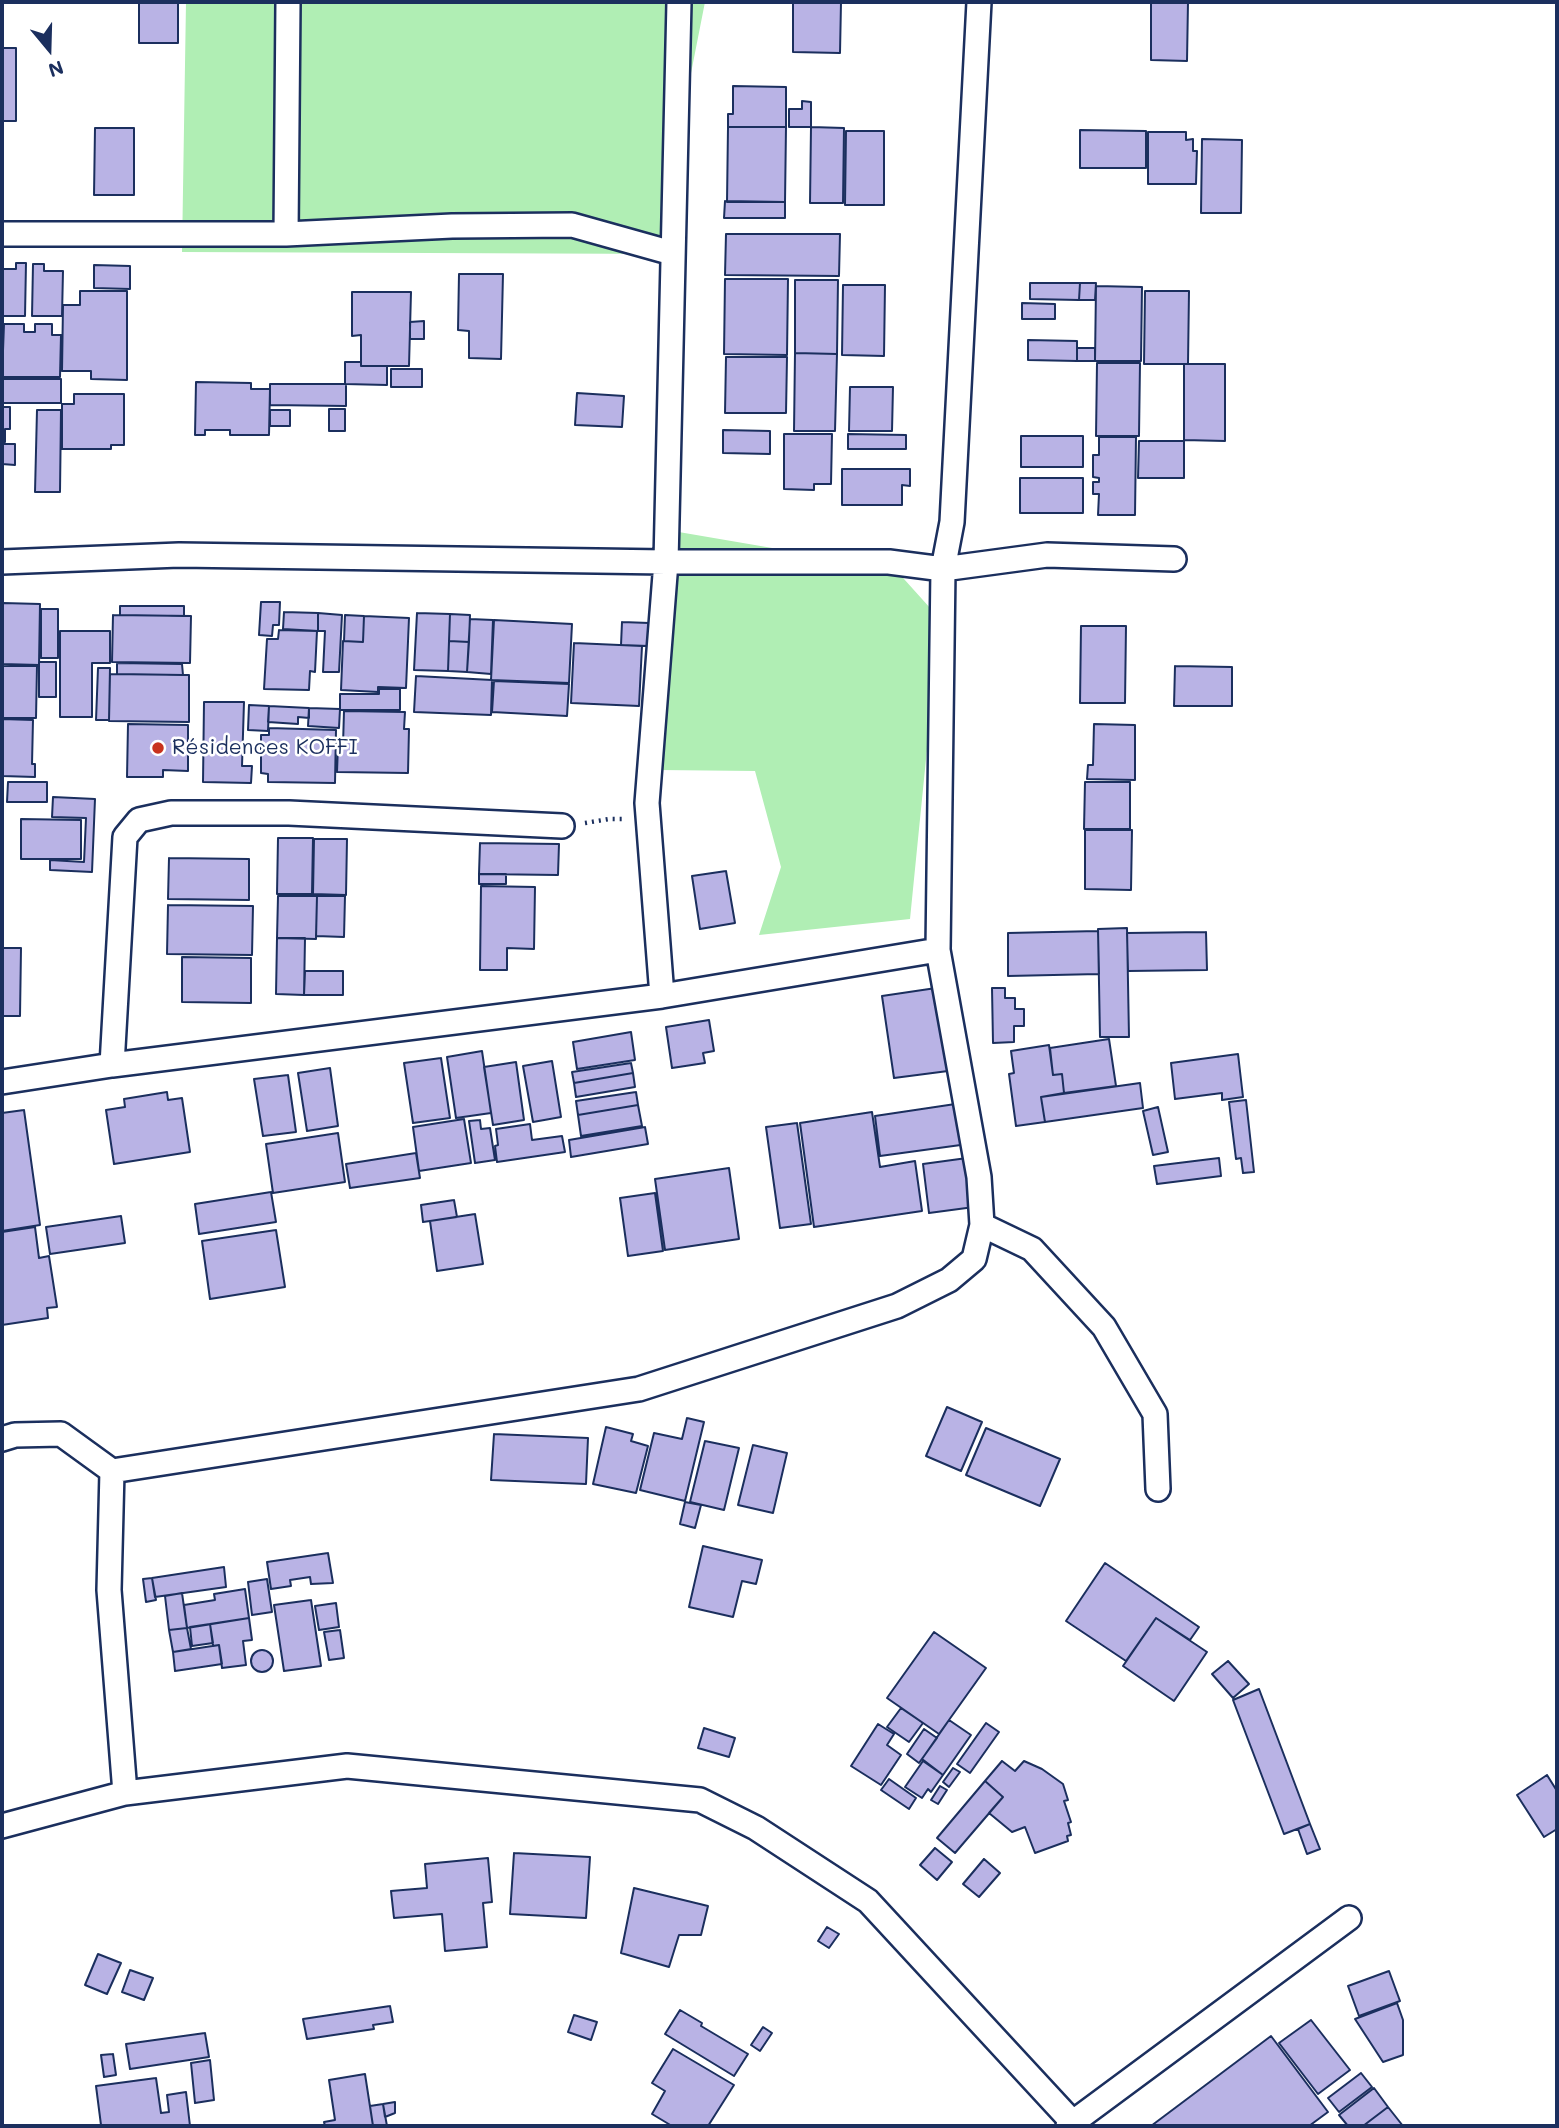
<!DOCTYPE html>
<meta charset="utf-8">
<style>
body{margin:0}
#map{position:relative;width:1559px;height:2128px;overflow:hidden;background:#fff;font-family:Mali,sans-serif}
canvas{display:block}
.frame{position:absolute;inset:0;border:4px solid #1b2f5e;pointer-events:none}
.north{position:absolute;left:14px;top:14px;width:70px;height:70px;-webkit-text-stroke:5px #fff;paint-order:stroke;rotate:161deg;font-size:19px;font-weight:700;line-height:28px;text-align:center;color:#1b2f5e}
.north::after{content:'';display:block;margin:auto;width:24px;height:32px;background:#1b2f5e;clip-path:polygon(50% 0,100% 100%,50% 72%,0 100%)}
</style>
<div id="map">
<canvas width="1559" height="2128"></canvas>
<div class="frame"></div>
<div class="north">N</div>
</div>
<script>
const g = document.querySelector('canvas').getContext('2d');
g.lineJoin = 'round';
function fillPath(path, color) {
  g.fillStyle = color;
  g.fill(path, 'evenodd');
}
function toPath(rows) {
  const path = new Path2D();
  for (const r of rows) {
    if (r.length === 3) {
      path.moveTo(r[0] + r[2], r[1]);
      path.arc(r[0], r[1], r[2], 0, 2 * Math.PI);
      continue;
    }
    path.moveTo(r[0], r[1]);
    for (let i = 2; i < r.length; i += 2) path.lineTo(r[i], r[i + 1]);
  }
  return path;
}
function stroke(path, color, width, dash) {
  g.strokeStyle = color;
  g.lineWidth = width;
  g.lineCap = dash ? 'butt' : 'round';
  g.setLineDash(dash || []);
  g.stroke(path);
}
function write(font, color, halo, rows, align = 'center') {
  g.font = font + ' Mali,sans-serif';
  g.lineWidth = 5;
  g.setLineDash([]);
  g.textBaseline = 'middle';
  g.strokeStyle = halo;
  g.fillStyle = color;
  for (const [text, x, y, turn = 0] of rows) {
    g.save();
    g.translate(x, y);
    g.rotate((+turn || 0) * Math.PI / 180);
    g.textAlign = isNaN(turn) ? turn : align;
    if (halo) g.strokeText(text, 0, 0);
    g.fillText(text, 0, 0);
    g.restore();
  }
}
fillPath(toPath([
 [186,2,705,2,680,129,674,254,182,252],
 [667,530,895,569,940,619,910,919,759,935,781,867,755,771,659,770]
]), '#b0eeb4');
const building = toPath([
 [139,2,178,2,178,43,139,43,139,2],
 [793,2,841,2,840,53,793,52,793,2],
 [1151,2,1188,2,1187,61,1151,60,1151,2],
 [2,48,16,48,16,121,2,121,2,48],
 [733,86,786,87,786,127,728,127,728,114,733,114,733,86],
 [802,101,811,102,811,127,789,127,789,109,802,109,802,101],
 [728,127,786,127,785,202,727,202,728,127],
 [811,127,844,128,843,203,810,203,811,127],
 [95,128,134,128,134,195,94,195,95,128],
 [1080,130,1146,131,1146,168,1080,168,1080,130],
 [846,131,884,131,884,205,845,205,846,131],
 [1148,132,1186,132,1186,140,1193,139,1193,151,1197,151,1196,184,1148,184,1148,132],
 [1202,139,1242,140,1241,213,1201,213,1202,139],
 [725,201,785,202,785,218,724,218,725,201],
 [726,234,840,234,839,276,725,275,726,234],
 [16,263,26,263,25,316,2,316,2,269,16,269,16,263],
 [33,264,44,264,44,271,63,271,62,316,32,316,33,264],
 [94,265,130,266,130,289,94,288,94,265],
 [459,274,503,274,501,359,469,358,469,331,458,330,459,274],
 [725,279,788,279,787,355,724,354,725,279],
 [795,280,838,280,837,354,795,353,795,280],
 [1030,283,1080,283,1079,300,1030,299,1030,283],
 [1080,283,1096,283,1095,300,1079,300,1080,283],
 [843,285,885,285,884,356,842,355,843,285],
 [1096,286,1142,287,1141,361,1095,361,1096,286],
 [80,291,127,291,127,380,91,379,91,371,62,371,63,305,80,305,80,291],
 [1145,291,1189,291,1188,364,1144,364,1145,291],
 [352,292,411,292,409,366,361,366,361,335,352,336,352,292],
 [1022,303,1055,304,1055,319,1022,319,1022,303],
 [424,321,424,339,410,339,410,322,424,321],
 [4,324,24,324,24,332,35,332,35,324,52,324,52,335,61,335,60,377,2,377,4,324],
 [1028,340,1077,341,1077,361,1028,360,1028,340],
 [1077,348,1095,348,1095,361,1077,361,1077,348],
 [795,353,837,354,835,431,794,431,795,353],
 [726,357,787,357,786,413,725,413,726,357],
 [345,362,361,362,361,366,387,366,387,385,345,384,345,362],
 [1097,363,1140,363,1139,436,1096,436,1097,363],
 [1184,364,1225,364,1225,441,1184,440,1184,364],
 [391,369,422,369,422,387,391,387,391,369],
 [2,379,61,379,61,403,2,403,2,379],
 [196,382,251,383,251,389,270,389,269,435,230,435,230,430,205,430,205,435,195,435,196,382],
 [270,384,346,384,346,406,270,405,270,384],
 [850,387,893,387,892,431,849,431,850,387],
 [577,393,624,396,622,427,575,425,577,393],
 [74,394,124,394,124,445,111,445,111,449,62,449,62,404,74,404,74,394],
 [2,407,10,407,10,429,5,429,5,442,2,442,2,407],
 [329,409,345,409,345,431,329,431,329,409],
 [37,410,61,410,60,492,35,492,37,410],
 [270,410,290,410,290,426,270,426,270,410],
 [723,430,770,431,770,454,723,453,723,430],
 [784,434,832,434,831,484,814,484,814,490,784,489,784,434],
 [848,434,906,435,906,449,848,449,848,434],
 [1021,436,1083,436,1083,467,1021,467,1021,436],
 [1099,437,1136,437,1135,515,1098,515,1099,494,1093,494,1093,482,1099,482,1099,478,1093,477,1093,455,1099,455,1099,437],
 [1139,441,1184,441,1184,478,1138,478,1139,441],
 [2,444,15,444,15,465,2,464,2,444],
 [842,469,910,469,910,486,902,485,902,505,842,505,842,469],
 [1020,478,1083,478,1083,513,1020,513,1020,478],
 [261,602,280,602,279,625,273,625,272,636,259,635,261,602],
 [3,603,40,604,39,665,2,664,3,603],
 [120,606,184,606,184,616,120,615,120,606],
 [41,609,58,609,58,658,41,658,41,609],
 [284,612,318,613,318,631,283,629,284,612],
 [318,613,342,615,339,672,323,672,325,631,318,631,318,613],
 [417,613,450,614,448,671,414,670,417,613],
 [450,614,470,615,469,642,449,641,450,614],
 [113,615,191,616,190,663,112,662,113,615],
 [345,615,364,616,363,642,344,641,345,615],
 [364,616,409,618,406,688,378,687,378,692,341,690,343,641,363,642,364,616],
 [470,619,493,620,491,674,467,672,470,619],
 [494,620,572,624,569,683,491,680,494,620],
 [622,622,649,623,648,646,621,645,622,622],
 [1081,626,1126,626,1125,703,1080,703,1081,626],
 [279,630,317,631,315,672,310,671,309,690,264,689,267,639,278,639,279,630],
 [60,631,110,631,110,663,92,663,92,717,60,717,60,631],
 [449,641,469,642,467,672,448,671,449,641],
 [574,643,642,646,639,706,571,703,574,643],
 [39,662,56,662,56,697,39,697,39,662],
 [117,663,182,664,183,675,117,674,117,663],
 [2,666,37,666,36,718,2,718,2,666],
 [1175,666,1232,667,1232,706,1174,706,1175,666],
 [98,668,110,668,109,720,96,720,98,668],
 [110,674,189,675,189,722,109,721,110,674],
 [416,676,492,680,491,715,414,712,416,676],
 [494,681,569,684,567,716,492,712,494,681],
 [379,689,400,689,400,710,340,710,340,694,379,694,379,689],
 [204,702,244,702,242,766,252,766,251,783,203,782,204,702],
 [249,705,269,706,268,731,248,730,249,705],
 [269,706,309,708,309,718,298,717,298,724,268,722,269,706],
 [309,708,340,709,339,728,308,726,309,708],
 [344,711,405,712,404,729,409,729,408,773,337,772,338,745,343,745,344,711],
 [2,719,33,720,32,764,35,764,35,777,2,776,2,719],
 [128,724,188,725,188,771,163,770,163,777,127,777,128,724],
 [1094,724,1135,725,1135,780,1087,779,1088,765,1093,765,1094,724],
 [269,728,336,730,335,783,268,782,268,774,261,773,261,735,269,735,269,728],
 [8,782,47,782,47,802,7,802,8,782],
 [1085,782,1130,782,1130,829,1084,829,1085,782],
 [53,797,95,799,92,872,50,870,50,860,84,862,86,818,52,817,53,797],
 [21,819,81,820,81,859,21,859,21,819],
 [1085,830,1132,830,1131,890,1085,889,1085,830],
 [278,838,313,838,312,894,277,894,278,838],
 [314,839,347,839,346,895,313,894,314,839],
 [480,843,559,844,558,875,479,874,480,843],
 [169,858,249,859,249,900,168,899,169,858],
 [726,871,735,923,700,929,692,876,726,871],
 [479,874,506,874,506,884,479,884,479,874],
 [481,886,535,887,534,949,507,948,507,970,480,970,481,886],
 [278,896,317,896,316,939,277,938,278,896],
 [317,896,345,896,344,937,316,936,317,896],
 [168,905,253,906,252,955,167,954,168,905],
 [1127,928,1129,1037,1100,1037,1098,929,1127,928],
 [1098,931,1099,974,1008,976,1008,933,1098,931],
 [1206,932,1207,970,1128,971,1127,933,1206,932],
 [277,938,305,938,304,995,276,994,277,938],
 [2,948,21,948,20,1016,2,1016,2,948],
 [182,957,251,958,251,1003,182,1002,182,957],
 [305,971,343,971,343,995,304,995,305,971],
 [936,988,948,1071,894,1078,882,996,936,988],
 [992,988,1005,988,1005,998,1015,998,1015,1009,1024,1009,1024,1026,1014,1026,1014,1042,993,1043,992,988],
 [709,1020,714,1051,703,1053,705,1063,672,1068,666,1027,709,1020],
 [631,1032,635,1060,577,1069,573,1042,631,1032],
 [1109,1039,1116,1086,1064,1093,1062,1074,1053,1075,1050,1048,1109,1039],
 [1049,1045,1053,1075,1062,1074,1064,1093,1041,1097,1045,1122,1016,1126,1009,1074,1014,1073,1011,1051,1049,1045],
 [482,1051,491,1113,456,1118,447,1057,482,1051],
 [1238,1054,1243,1097,1222,1100,1222,1093,1175,1099,1171,1063,1238,1054],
 [441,1058,450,1118,413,1123,404,1063,441,1058],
 [552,1061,561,1117,533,1122,523,1066,552,1061],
 [516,1062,524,1120,493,1125,484,1067,516,1062],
 [631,1063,633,1073,574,1083,572,1072,631,1063],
 [330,1068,338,1126,307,1131,298,1073,330,1068],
 [633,1073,635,1087,576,1097,574,1083,633,1073],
 [288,1075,296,1132,263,1136,254,1079,288,1075],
 [1140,1083,1143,1108,1045,1122,1041,1097,1140,1083],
 [167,1092,168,1100,182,1098,190,1152,114,1164,106,1110,125,1107,124,1099,167,1092],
 [636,1092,638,1105,578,1115,576,1101,636,1092],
 [1246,1100,1254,1172,1243,1173,1241,1158,1236,1159,1229,1102,1246,1100],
 [962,1103,968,1144,880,1156,875,1116,962,1103],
 [638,1105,642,1126,581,1136,578,1115,638,1105],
 [1158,1107,1168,1152,1153,1155,1143,1111,1158,1107],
 [24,1110,40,1225,2,1231,2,1113,24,1110],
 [872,1112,880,1167,915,1161,922,1211,814,1227,800,1123,872,1112],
 [464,1119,471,1163,419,1171,413,1127,464,1119],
 [480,1120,481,1129,490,1128,495,1160,475,1163,469,1121,480,1120],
 [797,1123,811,1224,780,1228,766,1127,797,1123],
 [530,1124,532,1140,562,1136,565,1152,497,1162,495,1146,498,1145,496,1129,530,1124],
 [645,1127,648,1144,571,1157,569,1140,645,1127],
 [338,1133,345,1182,273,1193,266,1144,338,1133],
 [416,1153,420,1178,350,1188,346,1164,416,1153],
 [967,1158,974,1207,929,1213,923,1164,967,1158],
 [1219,1158,1221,1176,1157,1184,1154,1166,1219,1158],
 [729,1168,739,1239,665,1250,655,1179,729,1168],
 [271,1192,276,1222,199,1234,195,1204,271,1192],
 [655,1193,663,1251,628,1256,620,1198,655,1193],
 [454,1200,457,1217,423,1222,421,1205,454,1200],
 [475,1214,483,1264,437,1271,430,1221,475,1214],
 [121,1216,125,1243,50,1254,46,1227,121,1216],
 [35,1227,39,1258,49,1256,57,1307,47,1308,48,1318,2,1325,2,1232,35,1227],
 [276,1230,285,1287,210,1299,202,1241,276,1230],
 [947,1407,982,1422,961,1471,926,1456,947,1407],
 [687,1418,704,1422,685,1501,640,1490,654,1433,682,1439,687,1418],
 [606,1427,633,1434,631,1441,648,1446,636,1493,593,1484,606,1427],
 [986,1428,1060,1459,1040,1506,966,1475,986,1428],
 [494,1434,588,1438,586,1484,491,1480,494,1434],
 [705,1441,739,1448,724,1510,690,1502,705,1441],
 [753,1445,787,1453,773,1513,738,1505,753,1445],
 [685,1502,701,1505,695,1528,680,1524,685,1502],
 [703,1546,762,1560,756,1584,742,1581,733,1617,689,1607,703,1546],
 [328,1553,333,1583,311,1584,310,1577,290,1580,291,1586,271,1589,267,1562,328,1553],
 [1105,1563,1199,1627,1190,1640,1156,1618,1126,1661,1066,1621,1105,1563],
 [224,1567,226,1587,155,1597,152,1578,224,1567],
 [152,1578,156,1600,146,1602,143,1579,152,1578],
 [267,1579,272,1612,252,1615,248,1582,267,1579],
 [245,1589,249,1618,187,1628,184,1605,215,1600,214,1594,245,1589],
 [182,1593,187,1628,169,1630,165,1596,182,1593],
 [311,1600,321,1666,284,1671,274,1605,311,1600],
 [336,1603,339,1627,319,1630,315,1606,336,1603],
 [249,1618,252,1640,243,1641,246,1665,222,1668,219,1645,213,1646,210,1624,249,1618],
 [1156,1618,1207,1652,1174,1701,1123,1666,1156,1618],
 [210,1624,213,1643,192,1646,190,1627,210,1624],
 [187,1628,191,1649,173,1652,169,1630,187,1628],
 [340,1630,344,1658,329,1660,324,1632,340,1630],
 [934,1632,986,1668,939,1734,887,1698,934,1632],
 [219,1645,222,1664,175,1671,173,1652,219,1645],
 [262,1661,11],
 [1228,1661,1249,1684,1233,1698,1212,1674,1228,1661],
 [1259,1689,1310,1824,1284,1834,1233,1700,1259,1689],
 [901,1708,923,1723,909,1742,887,1727,901,1708],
 [949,1720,971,1735,943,1775,922,1759,949,1720],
 [986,1723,999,1732,970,1773,957,1764,986,1723],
 [878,1724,894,1734,887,1745,901,1755,881,1785,851,1766,878,1724],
 [704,1728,735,1738,729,1757,698,1748,704,1728],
 [924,1729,937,1738,919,1763,907,1754,924,1729],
 [923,1761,943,1775,931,1792,928,1789,922,1798,905,1787,923,1761],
 [1002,1761,1015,1771,1024,1761,1042,1769,1063,1784,1068,1800,1064,1801,1071,1822,1068,1823,1071,1835,1067,1836,1068,1841,1035,1853,1025,1827,1012,1832,989,1813,1003,1797,985,1781,1002,1761],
 [953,1768,960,1772,949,1787,943,1782,953,1768],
 [1547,1775,1557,1791,1557,1829,1544,1837,1517,1795,1547,1775],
 [889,1779,916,1798,909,1809,881,1790,889,1779],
 [985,1781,1003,1797,955,1853,937,1838,985,1781],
 [940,1786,947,1790,938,1804,931,1800,940,1786],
 [1310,1824,1320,1849,1307,1854,1298,1829,1310,1824],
 [935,1848,952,1862,937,1880,920,1865,935,1848],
 [514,1853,590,1857,586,1918,510,1914,514,1853],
 [488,1858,492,1902,483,1903,487,1947,445,1951,442,1914,394,1918,391,1891,427,1888,425,1864,488,1858],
 [984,1859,1000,1873,979,1897,963,1884,984,1859],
 [634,1888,708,1906,701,1935,679,1935,669,1967,621,1953,634,1888],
 [827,1927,839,1934,829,1948,818,1941,827,1927],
 [98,1954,121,1963,107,1994,85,1985,98,1954],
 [130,1970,153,1978,144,2000,122,1992,130,1970],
 [1389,1971,1400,2001,1359,2016,1348,1986,1389,1971],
 [1397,2003,1403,2020,1403,2055,1383,2062,1355,2019,1397,2003],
 [390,2006,393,2022,373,2025,374,2029,307,2039,303,2019,390,2006],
 [680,2010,702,2023,701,2026,748,2054,734,2076,665,2034,680,2010],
 [574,2015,597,2022,591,2040,568,2032,574,2015],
 [1311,2020,1350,2070,1318,2094,1279,2043,1311,2020],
 [763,2027,772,2033,760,2051,751,2045,763,2027],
 [205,2033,209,2057,130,2069,126,2044,205,2033],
 [1271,2036,1328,2112,1309,2126,1151,2126,1271,2036],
 [673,2049,734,2085,708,2126,672,2126,652,2114,665,2091,652,2083,673,2049],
 [113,2054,116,2075,104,2077,101,2055,113,2054],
 [210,2060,214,2100,195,2103,191,2063,210,2060],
 [1361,2073,1372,2087,1339,2112,1328,2098,1361,2073],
 [365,2074,373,2126,325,2126,324,2122,335,2120,329,2080,365,2074],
 [156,2078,161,2113,169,2112,167,2095,186,2092,190,2126,92,2126,101,2125,96,2086,156,2078],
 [1374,2088,1388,2107,1363,2126,1348,2126,1339,2115,1374,2088],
 [395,2102,395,2113,385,2117,383,2104,395,2102],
 [383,2104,387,2126,373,2126,370,2106,383,2104],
 [1388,2107,1403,2126,1363,2126,1388,2107]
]);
fillPath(building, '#b9b3e5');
stroke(building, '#1b2f5e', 2);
const street = toPath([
 [679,2,666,562,889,562,943,569,1047,555,1174,559],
 [2,234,286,234,452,226,572,225,672,253],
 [286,234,288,2],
 [2,562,179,555,666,562,647,803,662,996],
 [112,1065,125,837,139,820,171,813,289,813,562,826],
 [2,1082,112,1065,662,996,938,950],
 [982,1225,1032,1249,1104,1327,1155,1414,1158,1489],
 [2,1439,15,1435,61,1434,112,1471,639,1389,897,1306,949,1280,974,1259,982,1225,979,1177,938,950,943,569,952,522,979,2],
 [112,1471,109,1590,125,1793],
 [2,1826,125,1793,347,1766,700,1800,756,1828,868,1901,1076,2126],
 [1068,2126,1349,1918]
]);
stroke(street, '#1b2f5e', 28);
stroke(toPath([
 [585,823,609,819,625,819]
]), '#1b2f5e', 4.5, [2, 5]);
stroke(street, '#fff', 23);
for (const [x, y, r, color] of [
 [158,748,7,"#c8321e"]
]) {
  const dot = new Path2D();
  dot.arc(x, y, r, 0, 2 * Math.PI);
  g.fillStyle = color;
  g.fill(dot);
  stroke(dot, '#fff', 2.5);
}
write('21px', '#1b2f5e', '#fff', [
 ["Résidences KOFFI",172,748]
], 'left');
</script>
